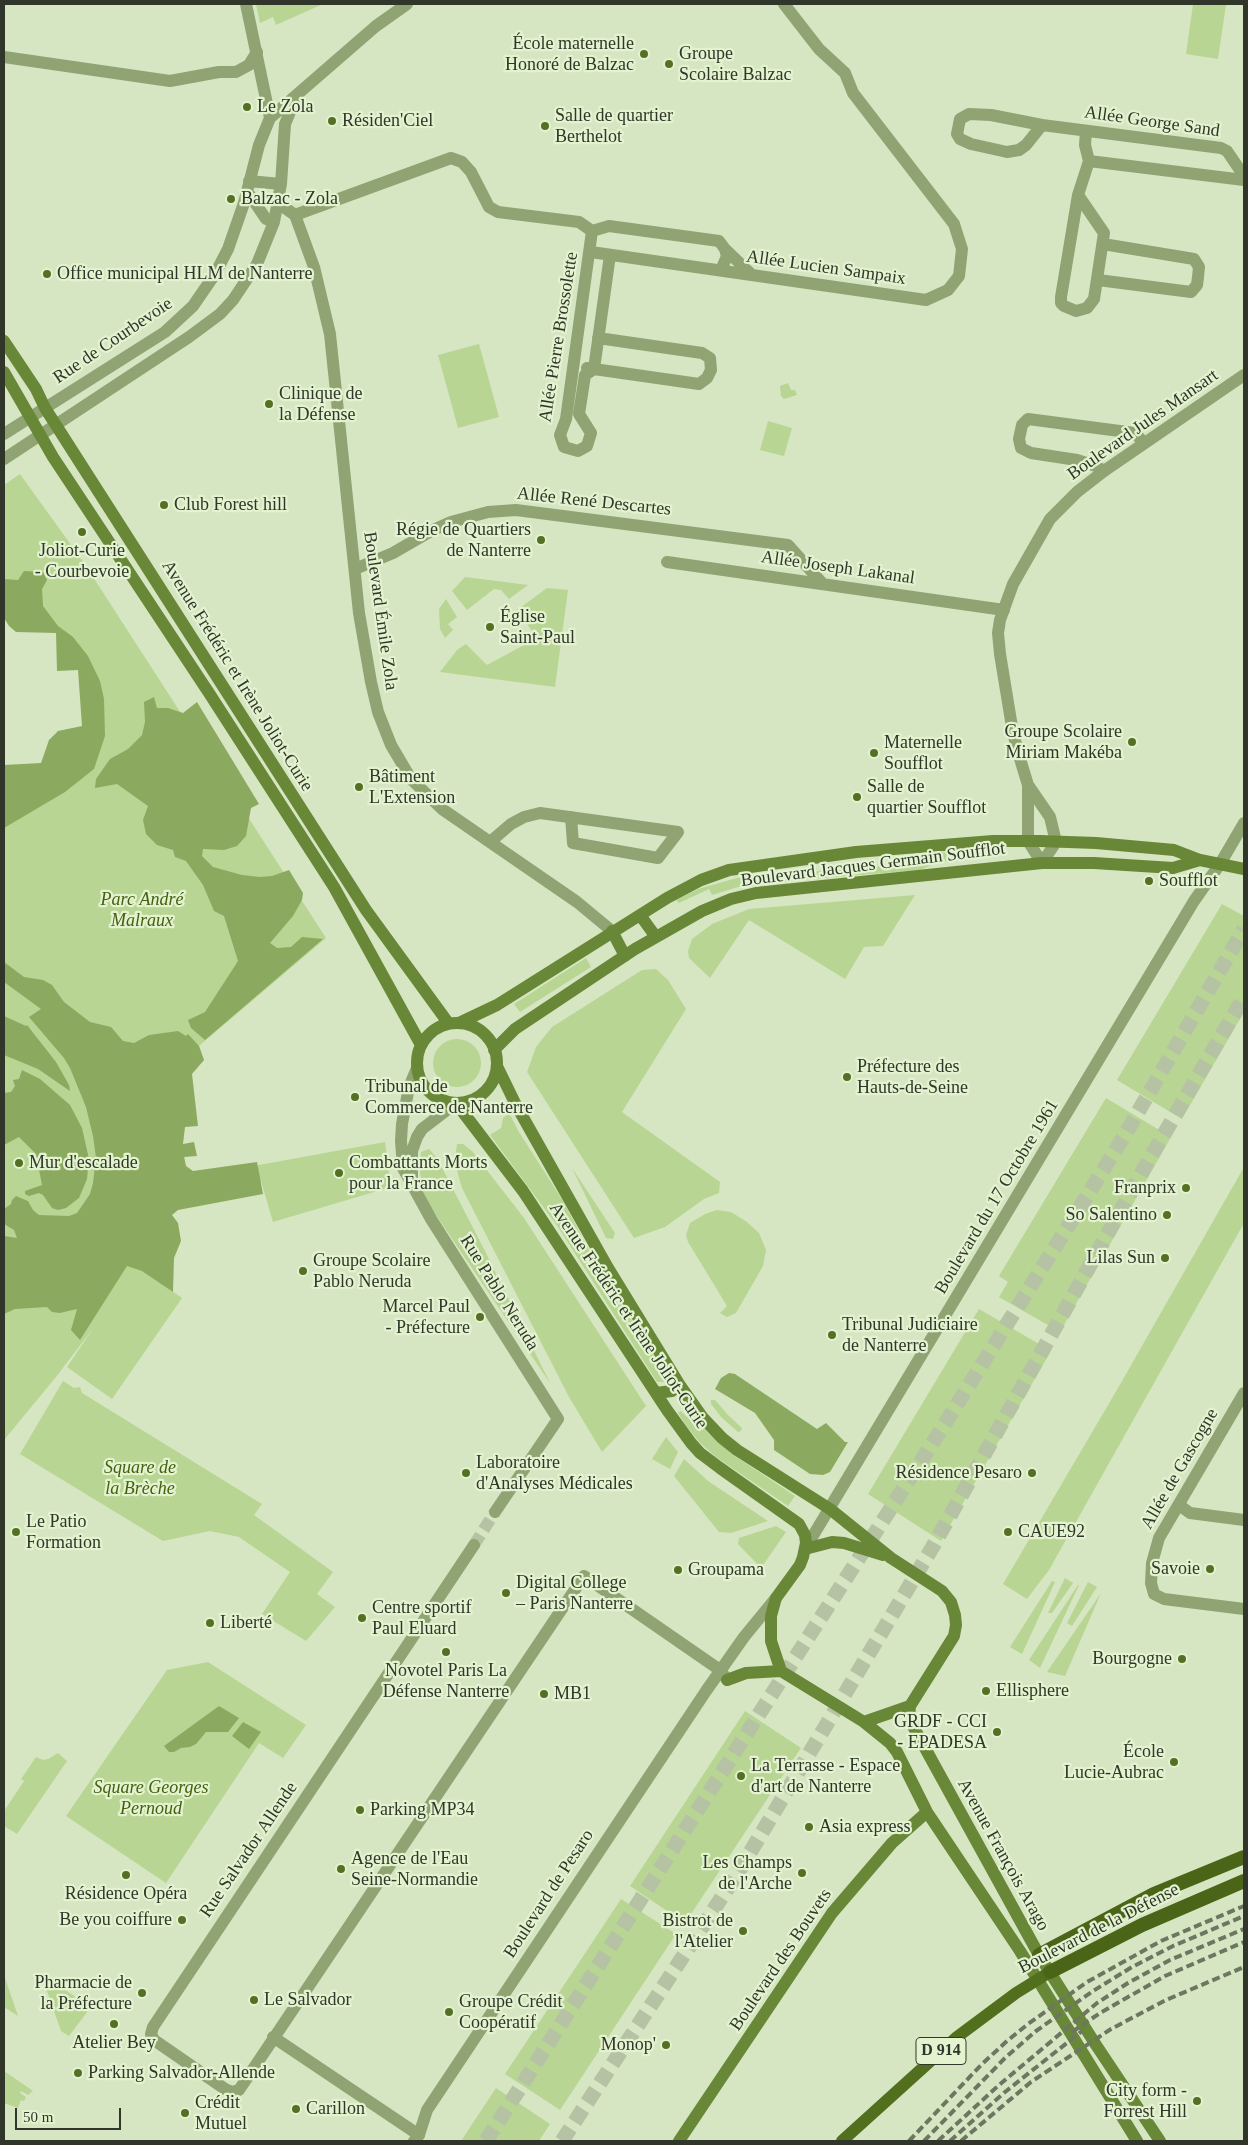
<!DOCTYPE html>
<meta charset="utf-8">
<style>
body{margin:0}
#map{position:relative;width:1248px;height:2145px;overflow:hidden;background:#d6e6c3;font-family:"Times New Roman",serif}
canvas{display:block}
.frame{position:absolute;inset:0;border:5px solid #303629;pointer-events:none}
.scale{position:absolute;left:15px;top:2108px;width:106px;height:22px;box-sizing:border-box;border:2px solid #303629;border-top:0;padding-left:6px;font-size:15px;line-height:18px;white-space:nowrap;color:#303629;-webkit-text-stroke:4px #e3f3d0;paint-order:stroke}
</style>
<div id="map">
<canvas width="1248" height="2145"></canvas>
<div class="frame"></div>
<div class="scale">50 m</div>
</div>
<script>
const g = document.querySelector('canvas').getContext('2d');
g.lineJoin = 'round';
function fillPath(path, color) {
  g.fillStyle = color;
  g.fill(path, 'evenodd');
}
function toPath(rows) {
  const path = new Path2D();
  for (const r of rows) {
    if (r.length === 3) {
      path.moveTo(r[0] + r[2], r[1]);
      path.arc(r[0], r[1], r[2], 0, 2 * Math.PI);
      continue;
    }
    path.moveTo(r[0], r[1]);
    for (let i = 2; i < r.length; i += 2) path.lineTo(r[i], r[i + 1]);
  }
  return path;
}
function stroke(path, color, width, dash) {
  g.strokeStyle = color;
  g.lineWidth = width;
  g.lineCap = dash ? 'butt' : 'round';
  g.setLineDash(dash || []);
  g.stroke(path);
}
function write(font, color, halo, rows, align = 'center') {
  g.font = font + ' "Times New Roman",serif';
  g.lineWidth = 4.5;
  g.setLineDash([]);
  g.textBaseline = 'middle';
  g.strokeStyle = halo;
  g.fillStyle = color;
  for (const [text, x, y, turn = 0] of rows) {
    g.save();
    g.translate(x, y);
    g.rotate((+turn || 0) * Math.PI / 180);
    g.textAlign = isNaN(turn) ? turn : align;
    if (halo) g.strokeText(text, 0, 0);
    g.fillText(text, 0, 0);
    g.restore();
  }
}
fillPath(toPath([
 [256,4,323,4,276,25,273,17,260,23],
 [1193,4,1226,5,1218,59,1186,54],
 [479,344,499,417,458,428,438,355],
 [788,383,791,390,795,390,797,395,784,399,781,396,780,386],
 [768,421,792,428,784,456,760,450],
 [20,474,84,563,326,938,199,1046,204,1060,183,1083,181,1139,188,1178,385,1142,391,1187,273,1222,261,1181,155,1203,139,1268,182,1298,112,1399,67,1367,94,1327,56,1377,4,1440,4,818,87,764,87,675,53,625,4,591,4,485],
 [465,577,528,585,509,599,501,590,494,589,467,610,452,591],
 [547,588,568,590,555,687,440,672,457,650,466,644,487,665,537,638,517,610],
 [446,599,457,617,448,624,453,630,445,638,440,629,439,609],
 [984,850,990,852,959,855,958,860,939,862,920,870,762,883,738,887,712,895,709,889,679,903,676,900,698,889,737,878,928,862,928,853],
 [915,895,883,946,864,947,845,979,749,920,710,978,689,958,688,951,692,939,712,924,749,909],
 [1222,904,1244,916,1244,1012,1182,1119,1117,1080],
 [586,958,591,967,520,1012,514,1004],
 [656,969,668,980,686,1009,622,1112,720,1182,719,1193,704,1199,665,1227,634,1238,527,1072,536,1047,552,1027,642,970],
 [457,1063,24],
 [1106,1098,1171,1137,1060,1332,999,1297,1008,1282,999,1276],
 [509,1113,519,1132,563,1201,599,1269,670,1381,668,1382,657,1382,558,1227,490,1135,501,1128,503,1118],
 [457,1144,463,1144,472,1151,524,1218,646,1406,602,1452,569,1397,462,1188,455,1164,461,1163,461,1158,455,1158],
 [429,1149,437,1158,485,1251,550,1383,423,1196,420,1171,421,1152],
 [1244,1167,1244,1223,1049,1570,1027,1599,1003,1584,1118,1388],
 [572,1168,615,1233,613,1239,606,1238],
 [717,1210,731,1212,747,1222,759,1233,766,1250,763,1266,736,1313,727,1317,720,1313,727,1306,688,1242,686,1235,690,1223,705,1214],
 [979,1309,1051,1351,941,1541,868,1494],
 [63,1381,74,1388,80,1387,82,1393,262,1504,254,1515,333,1572,317,1594,335,1607,306,1641,262,1614,290,1572,239,1537,210,1531,163,1541,20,1454],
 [711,1400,715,1400,728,1415,742,1428,741,1431,738,1432,721,1417,711,1404],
 [681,1411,687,1417,691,1414,708,1433,732,1454,795,1496,788,1506,716,1457,699,1442,685,1424,678,1413],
 [666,1437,678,1452,670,1469,652,1459],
 [684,1459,708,1481,768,1521,731,1533,719,1532,674,1476],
 [776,1526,786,1532,761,1568,738,1544,739,1538],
 [1065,1578,1073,1583,1052,1613,1048,1613],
 [1052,1581,1055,1582,1022,1654,1010,1647],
 [1088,1582,1097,1587,1072,1626,1067,1623],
 [1078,1585,1079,1585,1040,1668,1029,1660],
 [1101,1593,1065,1676,1047,1672],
 [208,1662,306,1725,283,1758,259,1743,166,1883,66,1816,167,1670],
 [745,1711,801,1748,685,1923,630,1886],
 [58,1753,67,1761,17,1834,4,1826,4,1811,24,1781,21,1779,36,1757,43,1760,48,1759],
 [621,1899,676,1934,560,2110,505,2074],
 [41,1974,91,2007,69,2036,61,2031],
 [4,1975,18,2016,4,2007],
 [4,2071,33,2091,28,2095,21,2091,20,2093,26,2097,24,2101,21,2100,18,2108,4,2103],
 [496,2088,550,2124,539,2141,461,2141]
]), '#b8d593');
fillPath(toPath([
 [24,571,43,572,47,580,42,589,43,606,58,626,73,637,88,656,100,681,104,699,105,736,94,769,65,792,4,828,4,765,41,763,49,740,58,731,82,726,78,670,57,671,56,633,16,632,9,626,4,618,4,579,18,580],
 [154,697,157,708,168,708,183,713,197,702,259,804,251,808,246,836,237,846,224,850,203,849,202,856,213,867,242,875,260,877,272,876,289,870,303,893,302,900,293,916,270,943,277,948,291,947,302,937,323,939,205,1040,191,1028,188,1020,205,1012,238,961,224,916,214,911,203,885,186,861,175,857,173,850,157,845,146,834,143,820,148,806,117,784,95,788,96,779,110,759,128,749,142,735,145,722,144,702],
 [4,962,24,977,43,980,52,985,64,1002,90,1022,111,1027,123,1041,134,1043,149,1035,178,1031,186,1036,188,1034,199,1046,204,1060,192,1074,198,1126,185,1127,183,1144,194,1142,197,1156,184,1157,186,1166,193,1171,257,1162,263,1194,178,1210,172,1215,178,1223,181,1241,174,1258,173,1292,142,1271,127,1266,80,1340,71,1330,77,1309,60,1313,52,1312,47,1307,15,1309,4,1314,4,1236,17,1238,14,1230,4,1224,4,1209,11,1204,12,1200,16,1196,28,1201,33,1210,39,1215,69,1216,77,1213,90,1194,93,1183,96,1158,93,1136,86,1107,70,1068,64,1058,29,1017,41,1009,4,982],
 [4,1016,26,1026,27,1025,56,1062,69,1085,70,1091,38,1069,4,1055],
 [22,1070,40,1079,70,1105,82,1128,89,1159,87,1179,79,1198,66,1208,58,1210,52,1208,43,1195,39,1193,29,1196,25,1194,25,1191,42,1185,36,1154,19,1137,4,1145,4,1093,11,1092,15,1086,13,1080,19,1079],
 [729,1373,735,1374,817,1429,826,1423,845,1442,848,1442,830,1472,823,1475,810,1474,774,1450,774,1440,755,1413,715,1389,721,1378],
 [219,1706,239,1718,228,1732,206,1732,196,1744,190,1747,181,1748,174,1752,169,1752,164,1746],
 [243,1722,261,1732,249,1749,232,1736]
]), '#8baa5f');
stroke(toPath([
 [474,1545,495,1512]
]), '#b5c3a4', 12, [12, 6]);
stroke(toPath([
 [486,2141,946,1422,1123,1138,1244,929],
 [562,2141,739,1871,932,1548,1146,1165,1244,997]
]), '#b5c3a4', 15, [15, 8]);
stroke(toPath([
 [4,57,170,81,219,72,236,72,249,65,257,52],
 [1042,125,991,115,969,114,960,119,957,134,960,139,971,144,1007,152,1019,150,1026,145,1042,125,1221,148,1227,151,1244,176],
 [1089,161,1244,180],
 [1078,195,1104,233,1094,299,1087,308,1076,311,1064,306,1061,303,1061,297,1078,195,1089,161,1085,145,1086,131],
 [278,203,295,215,314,267,330,334,359,613,371,682,378,712,391,745,411,779,442,809,577,902,612,931],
 [295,215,451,158,462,162,471,172,489,207,498,212,579,222,592,231,566,419,560,435,564,447,578,451,587,446,591,433,579,414,585,375,594,369,610,255],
 [592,231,609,226,719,241,725,249,727,256,721,270],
 [725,249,751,274],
 [591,252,926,300,948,290,959,276,962,249,954,224,853,93,845,73,819,49,784,4],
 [1098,280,1191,292,1197,285,1198,277,1199,267,1194,259,1103,244],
 [587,368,699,384,707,378,711,370,710,358,702,353,598,338],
 [1104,471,1096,466,1077,460,1031,453,1021,448,1019,439,1022,425,1028,419,1135,433,1144,443],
 [667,562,1004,610],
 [355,569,393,553,431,531,451,522,488,512,516,510,788,545,822,583],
 [490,842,511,824,524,817,540,813,678,832,658,858,573,843,571,817],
 [1220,864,1244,823],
 [417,1068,409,1087,402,1124,401,1141,403,1168,431,1219,558,1419,495,1512],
 [412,1180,412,1151,417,1137,422,1129,456,1103],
 [1244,1393,1159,1538,1152,1563,1151,1583,1154,1594,1164,1599,1244,1609],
 [1179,1505,1190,1513,1244,1520],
 [474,1545,153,2027,151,2034,154,2040,225,2089,232,2092,239,2090,584,1576,720,1670,726,1678],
 [273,2037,419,2135]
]), '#8fa472', 12);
stroke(toPath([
 [246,4,270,118],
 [249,181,281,184],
 [247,191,266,219,274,222],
 [4,434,165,332,193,306,215,274,228,249,244,203,259,145,270,118,376,26,407,4],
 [4,459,189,337,220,314,233,300,257,264,274,222,281,184,285,124,296,98],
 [1028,785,1028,841,1042,863,1056,842,1050,817,1028,785,1021,762,1013,733,1000,654,998,633,1000,620,1013,584,1050,519,1077,492,1104,471,1244,375],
 [805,1549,1194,901,1220,864],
 [414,2141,419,2135,427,2110,706,1691,744,1637,776,1598]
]), '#8fa472', 12);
stroke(toPath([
 [4,341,36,389,45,408,366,910,449,1024],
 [4,372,53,457,209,693,334,887,421,1045],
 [640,915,656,937],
 [612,931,625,956],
 [459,1023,497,1005,667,898,701,880,729,870,856,852,993,841,1040,841,1096,843,1174,850,1200,860,1244,869],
 [457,1063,40],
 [494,1050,515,1029,635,949,702,911,731,899,756,893,1042,863,1094,863,1173,868,1200,860],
 [497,1066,515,1103,608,1268,679,1384,703,1418,722,1438,737,1450,830,1509,891,1558,942,1591,951,1602,955,1615,956,1625,954,1636,910,1706,864,1722],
 [456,1103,523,1191,667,1410,691,1443,700,1453,720,1468,799,1524,805,1535,806,1543,803,1557,800,1565,776,1598,771,1616,771,1641,781,1671,864,1722,890,1743,897,1752,927,1812,1020,1951,1137,2141],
 [656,1393,672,1391,679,1384],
 [805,1549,832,1542,844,1543,883,1555],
 [727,1680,746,1673,781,1671],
 [910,1706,909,1718,914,1728,1039,1955,1096,2045,1160,2141],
 [679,2141,832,1913,892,1843,927,1812]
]), '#688737', 12);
stroke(toPath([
 [842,2141,957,2037,1016,1993,1050,1972]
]), '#526f1d', 12);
stroke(toPath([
 [1039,1955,1154,1894,1244,1857],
 [1050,1972,1142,1925,1244,1881]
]), '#4a6418', 14);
stroke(toPath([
 [1072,2032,1100,2013,1165,1976,1244,1942],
 [909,2141,981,2065,1007,2041,1028,2024,1087,1982,1161,1941,1244,1906],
 [924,2141,1005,2058,1036,2031,1093,1991,1132,1967,1173,1946,1244,1916],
 [938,2141,999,2085,1097,2003,1128,1983,1170,1960,1244,1929],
 [950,2141,1005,2092,1082,2031],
 [961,2141,1031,2082,1111,2029,1166,2000,1244,1967]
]), '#6d7661', 4, [8, 4]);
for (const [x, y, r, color] of [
 [644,54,5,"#547024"],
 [669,64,5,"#547024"],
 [247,107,5,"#547024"],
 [332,121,5,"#547024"],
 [545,126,5,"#547024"],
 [231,199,5,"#547024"],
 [47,274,5,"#547024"],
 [269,404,5,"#547024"],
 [164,505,5,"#547024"],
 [82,532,5,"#547024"],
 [541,540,5,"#547024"],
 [490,627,5,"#547024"],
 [1132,742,5,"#547024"],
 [874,753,5,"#547024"],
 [359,787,5,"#547024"],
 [857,797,5,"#547024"],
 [1149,881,5,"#547024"],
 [847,1077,5,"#547024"],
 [355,1097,5,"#547024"],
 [19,1163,5,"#547024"],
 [339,1173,5,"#547024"],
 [1186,1188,5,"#547024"],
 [1167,1215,5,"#547024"],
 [1165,1258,5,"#547024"],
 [303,1271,5,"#547024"],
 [480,1317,5,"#547024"],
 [832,1335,5,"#547024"],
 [466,1473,5,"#547024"],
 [1032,1473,5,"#547024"],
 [16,1532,5,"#547024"],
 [1008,1532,5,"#547024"],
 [1210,1569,5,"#547024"],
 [678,1570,5,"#547024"],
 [506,1593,5,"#547024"],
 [362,1618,5,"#547024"],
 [210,1623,5,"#547024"],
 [446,1652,5,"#547024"],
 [1182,1659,5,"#547024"],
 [986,1691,5,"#547024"],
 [544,1694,5,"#547024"],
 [997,1732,5,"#547024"],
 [1174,1762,5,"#547024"],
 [741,1776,5,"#547024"],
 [360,1810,5,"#547024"],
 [809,1827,5,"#547024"],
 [341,1869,5,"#547024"],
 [802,1873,5,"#547024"],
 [126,1875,5,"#547024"],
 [182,1920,5,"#547024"],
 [743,1931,5,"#547024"],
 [142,1993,5,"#547024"],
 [254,2000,5,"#547024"],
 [449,2012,5,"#547024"],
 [114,2024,5,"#547024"],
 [666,2045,5,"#547024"],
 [78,2073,5,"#547024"],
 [1197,2101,5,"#547024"],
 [296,2109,5,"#547024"],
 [185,2113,5,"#547024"]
]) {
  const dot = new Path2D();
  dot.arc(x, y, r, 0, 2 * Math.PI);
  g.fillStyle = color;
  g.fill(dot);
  stroke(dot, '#e3f3d0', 2);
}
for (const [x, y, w] of [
 [941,2051,50]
]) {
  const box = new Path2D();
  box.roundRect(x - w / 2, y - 13.5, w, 27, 4);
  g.fillStyle = '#e3f3d0';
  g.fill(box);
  stroke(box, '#303629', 1);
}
write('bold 16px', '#303629', null, [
 ["D 914",941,2051]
]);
write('18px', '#303629', '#e3f3d0', [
 ["École maternelle",634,44,"right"],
 ["Honoré de Balzac",634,65,"right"],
 ["Groupe",679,54],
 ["Scolaire Balzac",679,75],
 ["Le Zola",257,107],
 ["Salle de quartier",555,116],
 ["Berthelot",555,137],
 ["Résiden'Ciel",342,121],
 ["Balzac - Zola",241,199],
 ["Office municipal HLM de Nanterre",57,274],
 ["Clinique de",279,394],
 ["la Défense",279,415],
 ["Club Forest hill",174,505],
 ["Régie de Quartiers",531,530,"right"],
 ["de Nanterre",531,551,"right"],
 ["Joliot-Curie",82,551,"center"],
 ["- Courbevoie",82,572,"center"],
 ["Église",500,617],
 ["Saint-Paul",500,638],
 ["Groupe Scolaire",1122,732,"right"],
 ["Miriam Makéba",1122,753,"right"],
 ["Maternelle",884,743],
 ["Soufflot",884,764],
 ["Bâtiment",369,777],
 ["L'Extension",369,798],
 ["Salle de",867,787],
 ["quartier Soufflot",867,808],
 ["Soufflot",1159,881],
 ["Préfecture des",857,1067],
 ["Hauts-de-Seine",857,1088],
 ["Tribunal de",365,1087],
 ["Commerce de Nanterre",365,1108],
 ["Mur d'escalade",29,1163],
 ["Combattants Morts",349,1163],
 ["pour la France",349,1184],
 ["Franprix",1176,1188,"right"],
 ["So Salentino",1157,1215,"right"],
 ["Lilas Sun",1155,1258,"right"],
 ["Groupe Scolaire",313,1261],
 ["Pablo Neruda",313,1282],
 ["Marcel Paul",470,1307,"right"],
 ["- Préfecture",470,1328,"right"],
 ["Tribunal Judiciaire",842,1325],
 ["de Nanterre",842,1346],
 ["Laboratoire",476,1463],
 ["d'Analyses Médicales",476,1484],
 ["Résidence Pesaro",1022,1473,"right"],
 ["Le Patio",26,1522],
 ["Formation",26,1543],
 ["CAUE92",1018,1532],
 ["Savoie",1200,1569,"right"],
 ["Groupama",688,1570],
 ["Digital College",516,1583],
 ["– Paris Nanterre",516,1604],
 ["Centre sportif",372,1608],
 ["Paul Eluard",372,1629],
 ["Liberté",220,1623],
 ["Bourgogne",1172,1659,"right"],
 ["Novotel Paris La",446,1671,"center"],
 ["Défense Nanterre",446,1692,"center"],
 ["Ellisphere",996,1691],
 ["MB1",554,1694],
 ["GRDF - CCI",987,1722,"right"],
 ["- EPADESA",987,1743,"right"],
 ["École",1164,1752,"right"],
 ["Lucie-Aubrac",1164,1773,"right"],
 ["La Terrasse - Espace",751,1766],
 ["d'art de Nanterre",751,1787],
 ["Parking MP34",370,1810],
 ["Asia express",819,1827],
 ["Agence de l'Eau",351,1859],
 ["Seine-Normandie",351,1880],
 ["Les Champs",792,1863,"right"],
 ["de l'Arche",792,1884,"right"],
 ["Résidence Opéra",126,1894,"center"],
 ["Be you coiffure",172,1920,"right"],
 ["Bistrot de",733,1921,"right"],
 ["l'Atelier",733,1942,"right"],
 ["Pharmacie de",132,1983,"right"],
 ["la Préfecture",132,2004,"right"],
 ["Le Salvador",264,2000],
 ["Groupe Crédit",459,2002],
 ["Coopératif",459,2023],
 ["Atelier Bey",114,2043,"center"],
 ["Monop'",656,2045,"right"],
 ["Parking Salvador-Allende",88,2073],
 ["City form -",1187,2091,"right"],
 ["Forrest Hill",1187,2112,"right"],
 ["Crédit",195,2103],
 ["Mutuel",195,2124],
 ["Carillon",306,2109]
], 'left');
write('18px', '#303629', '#e3f3d0', [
 ["Allée George Sand",1152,122,8],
 ["Allée Lucien Sampaix",826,268,8],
 ["Allée Pierre Brossolette",559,337,-81],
 ["Rue de Courbevoie",113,341,-34],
 ["Boulevard Jules Mansart",1143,425,-35],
 ["Allée René Descartes",594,502,6],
 ["Allée Joseph Lakanal",838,568,8],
 ["Boulevard Émile Zola",380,611,82],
 ["Avenue Frédéric et Irène Joliot-Curie",237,676,58],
 ["Boulevard Jacques Germain Soufflot",873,865,-7],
 ["Boulevard du 17 Octobre 1961",997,1197,-59],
 ["Rue Pablo Neruda",499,1293,58],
 ["Avenue Frédéric et Irène Joliot-Curie",628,1316,56],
 ["Allée de Gascogne",1180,1469,-60],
 ["Rue Salvador Allende",249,1850,-56],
 ["Avenue François Arago",1003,1855,61],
 ["Boulevard de Pesaro",549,1894,-57],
 ["Boulevard de la Défense",1099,1929,-27],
 ["Boulevard des Bouvets",781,1960,-56]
]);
write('italic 18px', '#45600e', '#e3f3d0', [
 ["Parc André",142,900],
 ["Malraux",142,921],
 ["Square de",140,1468],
 ["la Brèche",140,1489],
 ["Square Georges",151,1788],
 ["Pernoud",151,1809]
]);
</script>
